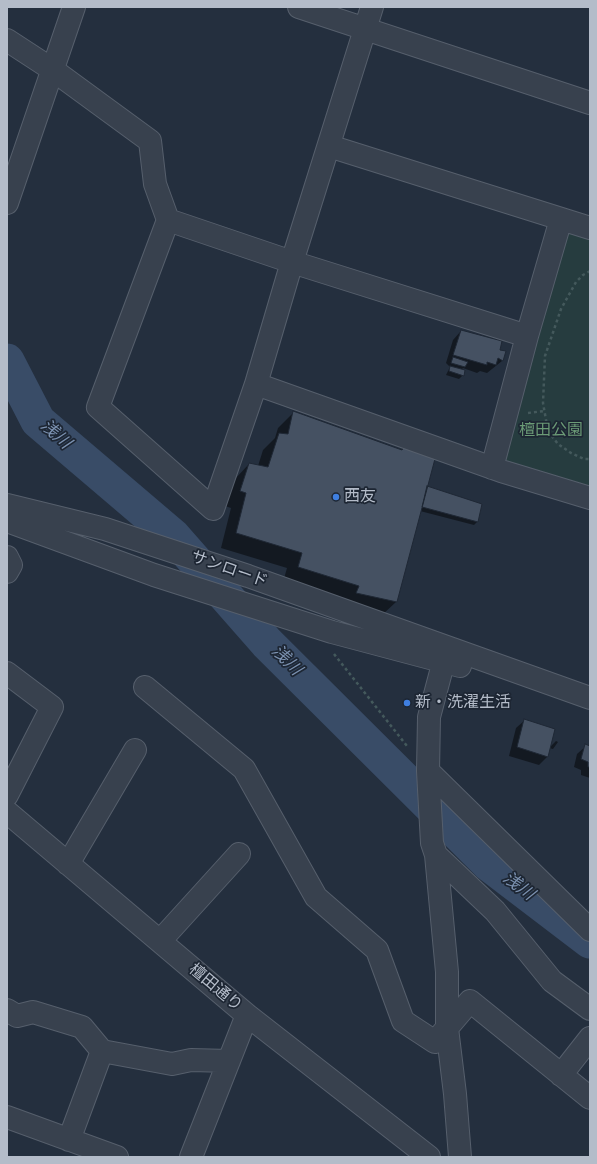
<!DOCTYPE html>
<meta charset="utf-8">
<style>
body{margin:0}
#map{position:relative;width:597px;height:1164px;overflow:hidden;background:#242f3e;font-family:Jost,sans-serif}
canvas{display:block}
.frame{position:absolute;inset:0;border:8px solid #b4bcc9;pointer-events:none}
</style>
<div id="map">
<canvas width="597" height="1164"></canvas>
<div class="frame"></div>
</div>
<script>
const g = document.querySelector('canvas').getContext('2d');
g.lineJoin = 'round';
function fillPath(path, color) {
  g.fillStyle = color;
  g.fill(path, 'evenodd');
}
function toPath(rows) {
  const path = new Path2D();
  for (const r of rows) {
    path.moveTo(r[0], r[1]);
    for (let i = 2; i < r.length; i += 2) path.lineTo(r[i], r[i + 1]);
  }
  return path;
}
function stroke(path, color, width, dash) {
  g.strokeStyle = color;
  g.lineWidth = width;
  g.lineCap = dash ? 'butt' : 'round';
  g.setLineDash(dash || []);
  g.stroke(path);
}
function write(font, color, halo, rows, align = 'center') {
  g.font = font + ' Jost,"Noto Sans JP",sans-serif';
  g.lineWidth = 3.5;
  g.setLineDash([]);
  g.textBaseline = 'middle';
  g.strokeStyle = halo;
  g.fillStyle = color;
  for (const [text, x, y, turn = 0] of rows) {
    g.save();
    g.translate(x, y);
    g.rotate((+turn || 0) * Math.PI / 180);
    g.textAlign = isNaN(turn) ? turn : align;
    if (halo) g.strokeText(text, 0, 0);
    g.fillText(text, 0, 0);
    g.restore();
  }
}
fillPath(toPath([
 [566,229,590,236,590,486,504,460]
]), '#263c3f');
fillPath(toPath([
 [461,331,505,352,502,361,487,373,480,371,477,373,463,368,461,370,463,375,459,379,446,375,450,367,446,363,453,340],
 [293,413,400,451,405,446,426,487,478,521,474,525,420,511,396,602,380,617,283,582,287,568,221,548,231,508,225,506,234,480,249,464,258,466,263,450,275,438,278,428],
 [525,720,549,748,556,741,558,742,553,749,549,748,547,757,539,765,509,756,516,728],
 [586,746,590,747,590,778,581,775,581,770,574,767,577,754]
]), '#0007');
stroke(toPath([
 [7,361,38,421,173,536,267,643,489,864,590,941]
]), '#394c67', 35);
const building = toPath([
 [461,330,502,341,500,350,506,351,503,361,498,358,496,365,487,362,487,365,453,355,461,330],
 [453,357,468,362,465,367,451,363,453,357],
 [450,366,465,370,464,376,449,371,450,366],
 [293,411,402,450,405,445,436,455,397,602,356,593,359,586,298,567,302,553,236,533,246,493,240,491,249,463,268,467,279,433,288,434,293,411],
 [427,486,482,504,478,522,422,507,427,486],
 [524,719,555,729,548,757,517,747,524,719],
 [585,744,590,746,590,767,588,767,588,762,581,759,585,744]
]);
fillPath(building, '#455162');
stroke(building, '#1f2835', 1);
const minor = toPath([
 [299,7,590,103],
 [7,40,53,70,150,141,155,184,168,220,98,407,213,509,256,384,292,262,372,7],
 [329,146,590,228],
 [7,203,74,7],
 [168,220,292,262,527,336],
 [256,384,501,471,590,498],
 [492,468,527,336,561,219],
 [7,505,105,529,248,576,590,698],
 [7,521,154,575,332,632,460,666],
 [7,557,11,565,7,572],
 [447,649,429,717,428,771,432,843,436,855,447,972,447,1028,455,1094,460,1157],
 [7,673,52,707,7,795],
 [145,687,244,769,316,897,377,950,403,1021,435,1042,470,1001,590,1098],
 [428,771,590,930],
 [7,812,247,1015,429,1157],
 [436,855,495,911,552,981,590,1009],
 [68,864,135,750],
 [160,941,239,854],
 [7,1010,17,1016,33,1012,82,1027,102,1051,69,1140],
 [102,1051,172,1064,191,1060,229,1061],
 [561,1075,590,1038],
 [7,1117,117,1157],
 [191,1157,247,1015]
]);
stroke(minor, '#565f6c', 24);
stroke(toPath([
 [590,271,583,275,576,282,561,309,545,356,543,403,548,431,558,444,571,453,584,459,590,459],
 [528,413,544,411],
 [334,654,407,746]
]), '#44595c', 2.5, [3, 3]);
stroke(minor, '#38414e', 22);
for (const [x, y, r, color] of [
 [336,497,4,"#3f7fe0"],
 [407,703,4,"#3f7fe0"]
]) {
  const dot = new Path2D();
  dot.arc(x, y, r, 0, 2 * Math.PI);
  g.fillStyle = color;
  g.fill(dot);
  stroke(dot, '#1d2633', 1.5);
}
write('16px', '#6b9a76', '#1d2633', [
 ["檀田公園",551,431]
]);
write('16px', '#b4bcc9', '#1d2633', [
 ["西友",344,497],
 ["新・洗濯生活",415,703]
], 'left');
write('16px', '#b4bcc9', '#1d2633', [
 ["サンロード",229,570,19],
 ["檀田通り",215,988,40]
]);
write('italic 17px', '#7c92b1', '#1d2633', [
 ["浅川",55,435,42],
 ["浅川",286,661,45],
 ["浅川",518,887,37]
]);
</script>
